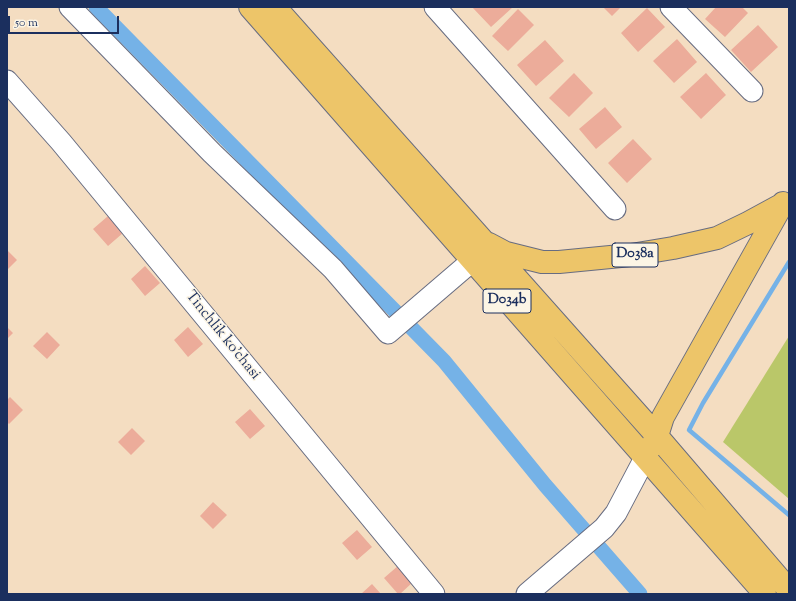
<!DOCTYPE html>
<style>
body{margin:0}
#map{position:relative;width:796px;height:601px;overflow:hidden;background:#f4ddc1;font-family:"Sorts Mill Goudy",serif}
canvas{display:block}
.frame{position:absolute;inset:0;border:8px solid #1b2f5e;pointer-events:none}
.scale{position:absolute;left:8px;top:16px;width:111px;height:18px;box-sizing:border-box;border:2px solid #1b2f5e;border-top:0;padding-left:5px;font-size:12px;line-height:14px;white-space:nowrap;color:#1b2f5e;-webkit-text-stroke:3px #fcf5e5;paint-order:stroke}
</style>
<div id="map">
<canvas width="796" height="601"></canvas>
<div class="frame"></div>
<div class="scale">50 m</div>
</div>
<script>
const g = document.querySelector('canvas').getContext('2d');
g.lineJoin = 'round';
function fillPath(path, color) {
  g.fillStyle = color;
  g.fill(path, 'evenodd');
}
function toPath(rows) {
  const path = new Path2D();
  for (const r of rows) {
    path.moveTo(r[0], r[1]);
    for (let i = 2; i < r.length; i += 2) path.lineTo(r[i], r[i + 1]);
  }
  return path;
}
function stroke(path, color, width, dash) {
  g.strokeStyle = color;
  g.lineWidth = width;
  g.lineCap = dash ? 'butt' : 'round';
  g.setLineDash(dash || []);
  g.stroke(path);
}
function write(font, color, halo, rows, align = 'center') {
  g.font = font + ' "Sorts Mill Goudy",serif';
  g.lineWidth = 3;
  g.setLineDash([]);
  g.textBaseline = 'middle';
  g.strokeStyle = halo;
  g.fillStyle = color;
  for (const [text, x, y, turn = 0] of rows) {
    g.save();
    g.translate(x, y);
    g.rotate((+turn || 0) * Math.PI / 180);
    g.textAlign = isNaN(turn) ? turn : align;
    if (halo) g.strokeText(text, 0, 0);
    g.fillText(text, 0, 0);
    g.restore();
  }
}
fillPath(toPath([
 [789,336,789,499,723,442]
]), '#bac769');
stroke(toPath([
 [789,262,703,403,689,430,789,515]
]), '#75b2e7', 4.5);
stroke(toPath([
 [96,7,444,361,545,485,640,594]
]), '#75b2e7', 15);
fillPath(toPath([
 [472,7,513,7,491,27],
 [603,7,621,7,612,16],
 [716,7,742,7,748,13,725,37,705,19],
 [647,8,665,27,638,52,621,33],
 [518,9,534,25,508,51,492,36],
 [758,25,778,47,751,72,731,50],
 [677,39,697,62,674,83,653,61],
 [545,40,564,61,536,86,517,65],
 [574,73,593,93,569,117,549,98],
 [706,73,726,95,701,119,680,97],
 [605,107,622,127,596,149,579,129],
 [633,139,652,159,627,183,608,163],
 [108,216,123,233,108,246,93,229],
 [7,250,17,260,7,270],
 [145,266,160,283,145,296,131,279],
 [7,327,13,333,7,339],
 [188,327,203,344,188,357,174,340],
 [47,332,60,345,47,359,33,346],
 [10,397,23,410,9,424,7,422,7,400],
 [250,409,265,426,250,439,235,422],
 [132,428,145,441,131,455,118,442],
 [213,502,227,515,213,529,200,516],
 [357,530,372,547,357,560,342,543],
 [399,565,413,582,400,594,398,594,384,578],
 [372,584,381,594,361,594]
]), '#ecac9a');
const minor = toPath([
 [70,7,212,153,333,269,388,333,472,261],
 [435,7,615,209],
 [671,7,752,91],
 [7,81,61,142,434,594],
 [527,594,604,528,616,513,645,458]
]);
const major = toPath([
 [250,7,765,594],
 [275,7,657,436,789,590],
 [489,244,506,253,542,262,559,262,631,255,673,248,717,238,748,223,783,204],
 [651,447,657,436,663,417,783,203]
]);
stroke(minor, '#676c81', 23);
stroke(major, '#676c81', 24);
stroke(minor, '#fff', 21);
stroke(major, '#edc569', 22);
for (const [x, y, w] of [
 [635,255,46],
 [507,301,48]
]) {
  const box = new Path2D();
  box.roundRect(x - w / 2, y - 12, w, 24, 3);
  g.fillStyle = '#fcf5e5';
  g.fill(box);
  stroke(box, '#1b2f5e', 1);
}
write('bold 14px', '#1b2f5e', null, [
 ["D038a",635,255],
 ["D034b",507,301]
]);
write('15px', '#1b2f5e', '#fcf5e5', [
 ["Tinchlik ko'chasi",222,336,51]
]);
</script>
